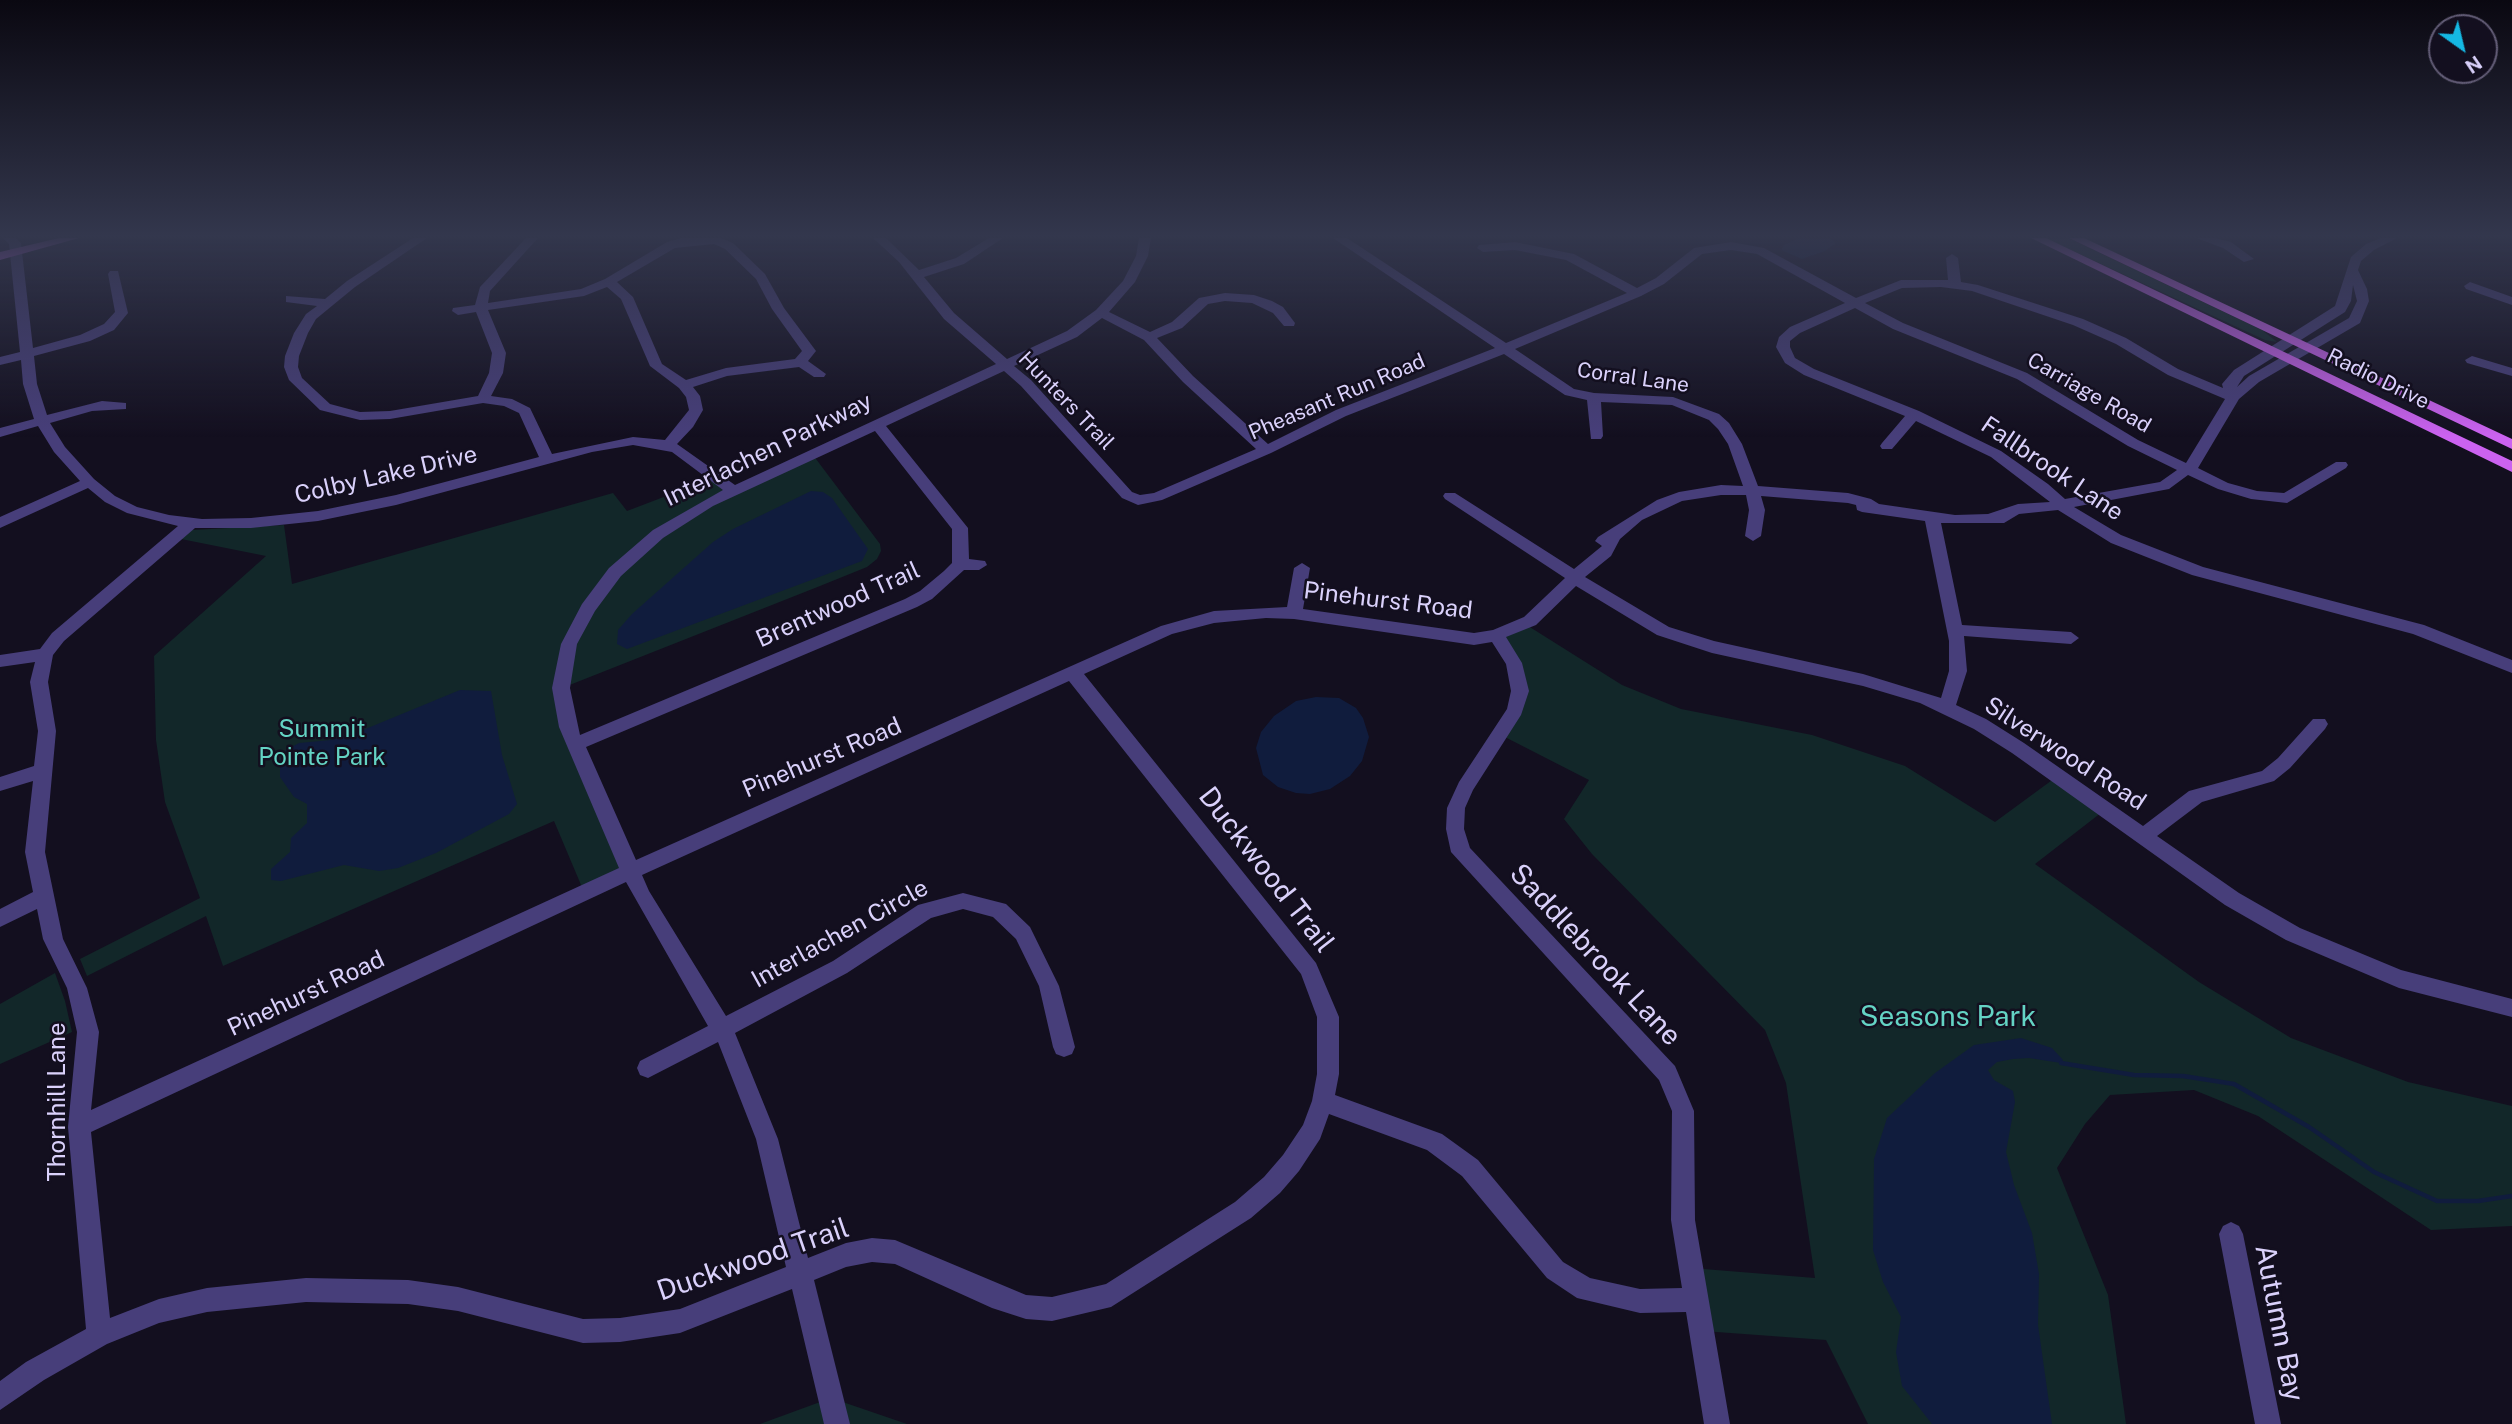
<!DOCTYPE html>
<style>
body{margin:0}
#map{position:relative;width:2512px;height:1424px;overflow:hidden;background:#130f1f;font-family:"Public Sans",sans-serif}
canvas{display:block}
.north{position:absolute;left:2428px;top:14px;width:70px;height:70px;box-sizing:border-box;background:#130f1f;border:2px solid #635d77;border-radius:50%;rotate:146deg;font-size:19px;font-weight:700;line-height:28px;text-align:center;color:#dad1fb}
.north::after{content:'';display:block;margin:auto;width:24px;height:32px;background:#15b8e3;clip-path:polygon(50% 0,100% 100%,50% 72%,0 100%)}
</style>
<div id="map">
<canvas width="2512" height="1424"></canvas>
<div class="north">N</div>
</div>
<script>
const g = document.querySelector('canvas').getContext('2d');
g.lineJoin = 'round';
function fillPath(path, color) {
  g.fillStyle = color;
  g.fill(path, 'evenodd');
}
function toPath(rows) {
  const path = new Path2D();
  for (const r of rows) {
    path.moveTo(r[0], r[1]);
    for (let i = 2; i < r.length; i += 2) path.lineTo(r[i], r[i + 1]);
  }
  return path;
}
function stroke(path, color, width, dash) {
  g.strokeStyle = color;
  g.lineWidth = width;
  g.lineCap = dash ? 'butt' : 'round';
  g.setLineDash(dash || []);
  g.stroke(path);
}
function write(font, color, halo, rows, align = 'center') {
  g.font = font + ' "Public Sans",sans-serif';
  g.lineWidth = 5;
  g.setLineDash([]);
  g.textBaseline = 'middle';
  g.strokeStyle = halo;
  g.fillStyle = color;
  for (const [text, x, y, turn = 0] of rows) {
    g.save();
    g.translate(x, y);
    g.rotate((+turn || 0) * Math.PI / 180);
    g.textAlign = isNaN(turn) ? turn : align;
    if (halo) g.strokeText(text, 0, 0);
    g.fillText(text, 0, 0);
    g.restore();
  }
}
fillPath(toPath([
 [2045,238,2068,238,2262,330,2277,342,2265,340],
 [813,455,880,544,881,551,877,559,867,567,820,586,562,688,630,870,584,892,554,821,223,966,206,916,87,976,80,959,200,898,165,802,156,740,154,656,266,556,181,539,192,530,284,525,292,584,613,493,627,511,716,477,733,491],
 [1525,624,1622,685,1681,709,1812,735,1905,766,1995,822,2059,775,2106,809,2035,864,2199,982,2291,1038,2408,1082,2512,1106,2512,1226,2431,1230,2258,1116,2194,1090,2110,1095,2085,1124,2057,1168,2108,1295,2126,1424,1868,1424,1826,1340,1703,1331,1691,1268,1815,1278,1786,1083,1765,1030,1592,854,1564,819,1589,780,1499,734,1520,691,1496,635],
 [55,973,65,1001,72,1032,0,1064,0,1004],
 [831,1398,907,1424,760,1424]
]), '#122729');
fillPath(toPath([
 [1799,238,1830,238,1836,243,1825,251,1802,259,1781,250,1784,245],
 [811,491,823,492,832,498,868,549,862,561,627,649,617,644,618,630,632,614,713,542,733,529],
 [460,690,491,691,502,755,517,804,509,814,436,853,398,868,379,871,344,865,281,881,271,880,271,869,290,852,291,838,307,823,307,804,294,797,280,777,280,758,286,750,299,743,331,740,363,730],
 [1316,697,1339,698,1356,708,1363,718,1369,737,1362,761,1350,776,1330,789,1310,794,1296,793,1278,787,1263,775,1256,748,1261,732,1274,716,1296,701],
 [2021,1038,2052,1048,2063,1060,2061,1063,2029,1058,2013,1059,1997,1062,1988,1070,1994,1080,2013,1091,2015,1102,2006,1152,2014,1185,2032,1233,2039,1274,2038,1325,2052,1424,1932,1424,1902,1386,1896,1352,1901,1317,1883,1282,1873,1250,1874,1159,1887,1118,1935,1073,1974,1045]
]), '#101c3d');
stroke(toPath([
 [2061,1063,2134,1075,2183,1076,2234,1084,2309,1127,2374,1172,2437,1201,2478,1201,2512,1196]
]), '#101c3d', 4.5);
fillPath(toPath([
 [3,238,16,238,21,243,33,348,80,335,104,324,115,312,108,274,110,271,118,271,128,313,114,330,90,341,34,356,37,384,47,415,102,401,126,403,126,409,92,411,50,423,65,447,94,479,115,496,137,507,169,515,202,519,251,518,318,511,396,495,539,457,519,413,504,406,483,403,390,419,360,420,320,410,289,380,284,367,285,356,294,333,306,314,317,306,286,302,286,296,325,299,347,281,413,238,427,238,355,287,316,319,308,333,299,356,298,367,302,378,330,404,360,412,390,411,478,396,489,373,492,353,476,312,458,315,452,311,453,308,475,305,480,287,526,238,538,238,490,291,488,303,581,289,605,279,667,242,681,238,721,238,733,243,765,274,784,308,816,351,808,361,826,374,824,377,814,377,799,367,727,376,693,387,700,396,703,410,693,427,677,444,735,485,996,364,944,319,899,262,873,238,886,238,919,270,956,258,989,238,1003,238,964,264,924,277,954,313,1007,359,1067,331,1096,310,1123,281,1136,256,1139,238,1151,238,1148,256,1135,282,1109,312,1150,332,1172,322,1199,298,1225,293,1254,295,1272,301,1283,307,1295,323,1294,326,1284,326,1273,313,1252,303,1225,301,1208,304,1182,328,1157,338,1193,376,1268,444,1336,410,1495,348,1333,238,1347,238,1506,343,1627,293,1566,260,1515,250,1483,252,1477,248,1479,245,1515,242,1574,254,1637,288,1656,278,1694,248,1731,242,1764,248,1856,298,1901,280,1948,280,1946,258,1952,254,1958,258,1961,282,1978,285,2083,319,2126,338,2178,369,2223,388,2222,384,2234,370,2335,306,2351,257,2366,244,2381,238,2397,238,2374,250,2361,261,2358,270,2367,289,2369,301,2360,323,2259,382,2239,399,2198,468,2228,483,2257,491,2284,493,2336,462,2346,462,2348,465,2346,468,2287,503,2251,499,2218,489,2188,475,2169,489,2074,507,2121,535,2203,567,2424,625,2512,660,2512,673,2413,634,2192,575,2111,543,2058,510,2019,514,2004,523,1941,523,1962,625,2071,632,2079,638,2071,644,1964,636,1967,671,1956,705,1986,719,2024,743,2143,826,2189,791,2262,771,2278,758,2313,719,2325,719,2328,724,2325,729,2290,768,2274,781,2202,802,2157,836,2239,893,2300,928,2401,970,2512,999,2512,1017,2399,988,2286,940,2225,905,2012,753,1974,729,1920,703,1863,686,1712,653,1657,635,1576,586,1536,625,1506,637,1522,663,1529,691,1521,715,1473,790,1465,808,1464,829,1470,848,1675,1066,1678,1073,1694,1111,1695,1220,1730,1424,1704,1424,1686,1312,1640,1313,1577,1298,1547,1278,1462,1176,1427,1150,1329,1114,1320,1139,1299,1171,1280,1193,1251,1218,1111,1307,1052,1321,1026,1319,992,1308,895,1264,872,1262,846,1267,814,1280,850,1424,824,1424,792,1289,680,1333,620,1342,583,1343,458,1311,408,1304,306,1302,207,1312,159,1323,107,1344,44,1380,0,1410,0,1381,26,1362,86,1329,68,1127,77,1032,67,988,43,939,37,909,0,927,0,909,33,892,25,852,33,781,0,791,0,777,34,766,38,731,30,682,35,662,0,667,0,655,40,649,52,633,178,526,127,513,105,502,88,488,0,528,0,517,80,481,54,452,38,426,0,437,0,428,34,419,23,384,21,360,0,365,0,357,20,352,9,244,3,238],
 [714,244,725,249,756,279,772,309,802,351,795,359,726,368,686,380,662,364,633,297,617,282,675,248,714,244],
 [1731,250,1757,254,1845,303,1790,327,1779,337,1776,347,1785,363,1804,375,1905,416,1882,443,1880,446,1882,449,1892,449,1916,421,1991,457,2050,502,2018,504,1988,514,1955,515,1879,504,1871,499,1848,493,1758,486,1742,444,1729,423,1719,414,1673,397,1594,393,1574,389,1515,349,1641,296,1664,284,1702,254,1731,250],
 [2353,285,2357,301,2349,318,2249,376,2237,387,2244,376,2345,312,2351,301,2353,285],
 [607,287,621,299,650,366,679,388,686,397,689,410,665,440,633,437,552,454,530,408,512,399,491,396,503,373,506,353,488,310,584,296,607,287],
 [1941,287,1972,291,2073,325,2116,344,2168,375,2225,399,2186,463,2138,440,2027,373,1903,323,1865,303,1902,288,1941,287],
 [1855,308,1893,329,2017,379,2128,446,2177,470,2160,482,2065,499,2048,484,2001,451,1919,411,1814,369,1795,358,1790,347,1790,341,1800,333,1855,308],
 [1102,318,1144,340,1183,382,1256,449,1154,493,1140,495,1132,492,1031,380,1014,366,1077,337,1102,318],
 [1504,354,1565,395,1587,400,1591,439,1601,439,1603,436,1601,402,1672,405,1709,420,1718,429,1728,444,1743,486,1721,485,1679,492,1657,500,1598,537,1595,541,1602,546,1574,569,1455,493,1445,493,1443,496,1445,499,1565,578,1524,617,1493,630,1474,633,1303,609,1310,568,1302,563,1294,568,1287,607,1214,611,1161,626,636,860,586,747,917,607,932,599,964,570,979,570,987,565,985,561,969,559,968,528,886,426,1004,371,1021,386,1122,498,1138,505,1162,500,1271,453,1346,416,1504,354],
 [875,431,952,529,952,563,944,571,920,591,905,599,580,735,570,688,577,644,595,611,621,576,663,538,713,506,875,431],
 [633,445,672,452,723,490,653,530,609,568,582,604,561,644,552,688,559,727,619,868,91,1110,99,1032,87,988,63,939,45,852,56,731,48,682,53,655,64,641,195,528,251,528,318,521,396,505,592,452,633,445],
 [1721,495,1746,495,1749,510,1745,536,1753,541,1761,536,1765,510,1761,496,1848,503,1856,505,1857,510,1862,512,1925,521,1949,641,1949,671,1941,698,1863,674,1714,641,1669,627,1585,577,1611,556,1620,539,1642,520,1682,501,1721,495],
 [1266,618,1294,619,1474,645,1492,642,1506,664,1511,691,1507,709,1459,782,1447,808,1446,829,1451,852,1659,1080,1672,1111,1671,1220,1682,1288,1640,1289,1590,1278,1563,1262,1478,1160,1442,1134,1335,1095,1339,1074,1339,1017,1316,963,1084,674,1172,634,1214,623,1266,618],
 [1069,681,1301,974,1317,1017,1317,1074,1312,1101,1303,1125,1283,1155,1264,1177,1235,1202,1106,1284,1052,1297,1026,1295,895,1240,872,1238,846,1243,808,1258,778,1139,735,1033,847,973,931,918,963,909,993,917,1016,939,1039,986,1053,1047,1056,1054,1064,1057,1072,1054,1075,1047,1059,986,1030,927,1006,904,963,893,918,905,833,961,726,1016,649,891,642,875,1069,681],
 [626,882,708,1026,640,1061,637,1068,640,1075,648,1078,718,1042,756,1139,786,1267,680,1309,620,1318,583,1319,458,1287,408,1280,306,1278,207,1288,159,1299,110,1318,91,1132,626,882],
 [2196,238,2215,238,2231,242,2254,259,2244,262,2223,248,2196,238],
 [2470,282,2512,297,2512,305,2466,289,2464,286,2470,282],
 [2472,356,2512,368,2512,376,2467,363,2465,360,2472,356],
 [2231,1222,2239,1226,2243,1234,2281,1424,2255,1424,2219,1234,2223,1226,2231,1222]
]), '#473e7a');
fillPath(toPath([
 [59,238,79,238,0,260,0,252,59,238],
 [2031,238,2046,238,2512,461,2512,472,2031,238],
 [2069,238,2084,238,2512,439,2512,449,2069,238]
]), '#cb62f0');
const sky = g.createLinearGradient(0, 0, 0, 437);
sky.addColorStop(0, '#0a0811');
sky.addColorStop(0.54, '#33374d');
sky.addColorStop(1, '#33374d00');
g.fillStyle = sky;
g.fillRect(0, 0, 2512, 437);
write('21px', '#dad1fb', '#130f1f', [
 ["Corral Lane",1633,378,8],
 ["Radio Drive",2378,379,26],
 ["Carriage Road",2089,393,30],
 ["Pheasant Run Road",1337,397,-23],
 ["Hunters Trail",1066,401,46]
]);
write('24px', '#dad1fb', '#130f1f', [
 ["Interlachen Parkway",768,450,-26],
 ["Fallbrook Lane",2052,469,34],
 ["Colby Lake Drive",386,475,-13],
 ["Pinehurst Road",1388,601,7],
 ["Brentwood Trail",838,605,-24],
 ["Silverwood Road",2065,754,33],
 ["Pinehurst Road",822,758,-23],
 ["Interlachen Circle",840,934,-29],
 ["Pinehurst Road",306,994,-25],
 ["Thornhill Lane",58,1102,-90]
]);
write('24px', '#64d3c4', '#130f1f', [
 ["Summit",322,730],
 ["Pointe Park",322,758]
]);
write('28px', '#dad1fb', '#130f1f', [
 ["Duckwood Trail",1266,870,52],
 ["Saddlebrook Lane",1595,955,47],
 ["Duckwood Trail",753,1260,-19],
 ["Autumn Bay",2279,1323,79]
]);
write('28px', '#64d3c4', '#130f1f', [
 ["Seasons Park",1948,1017]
]);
</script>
